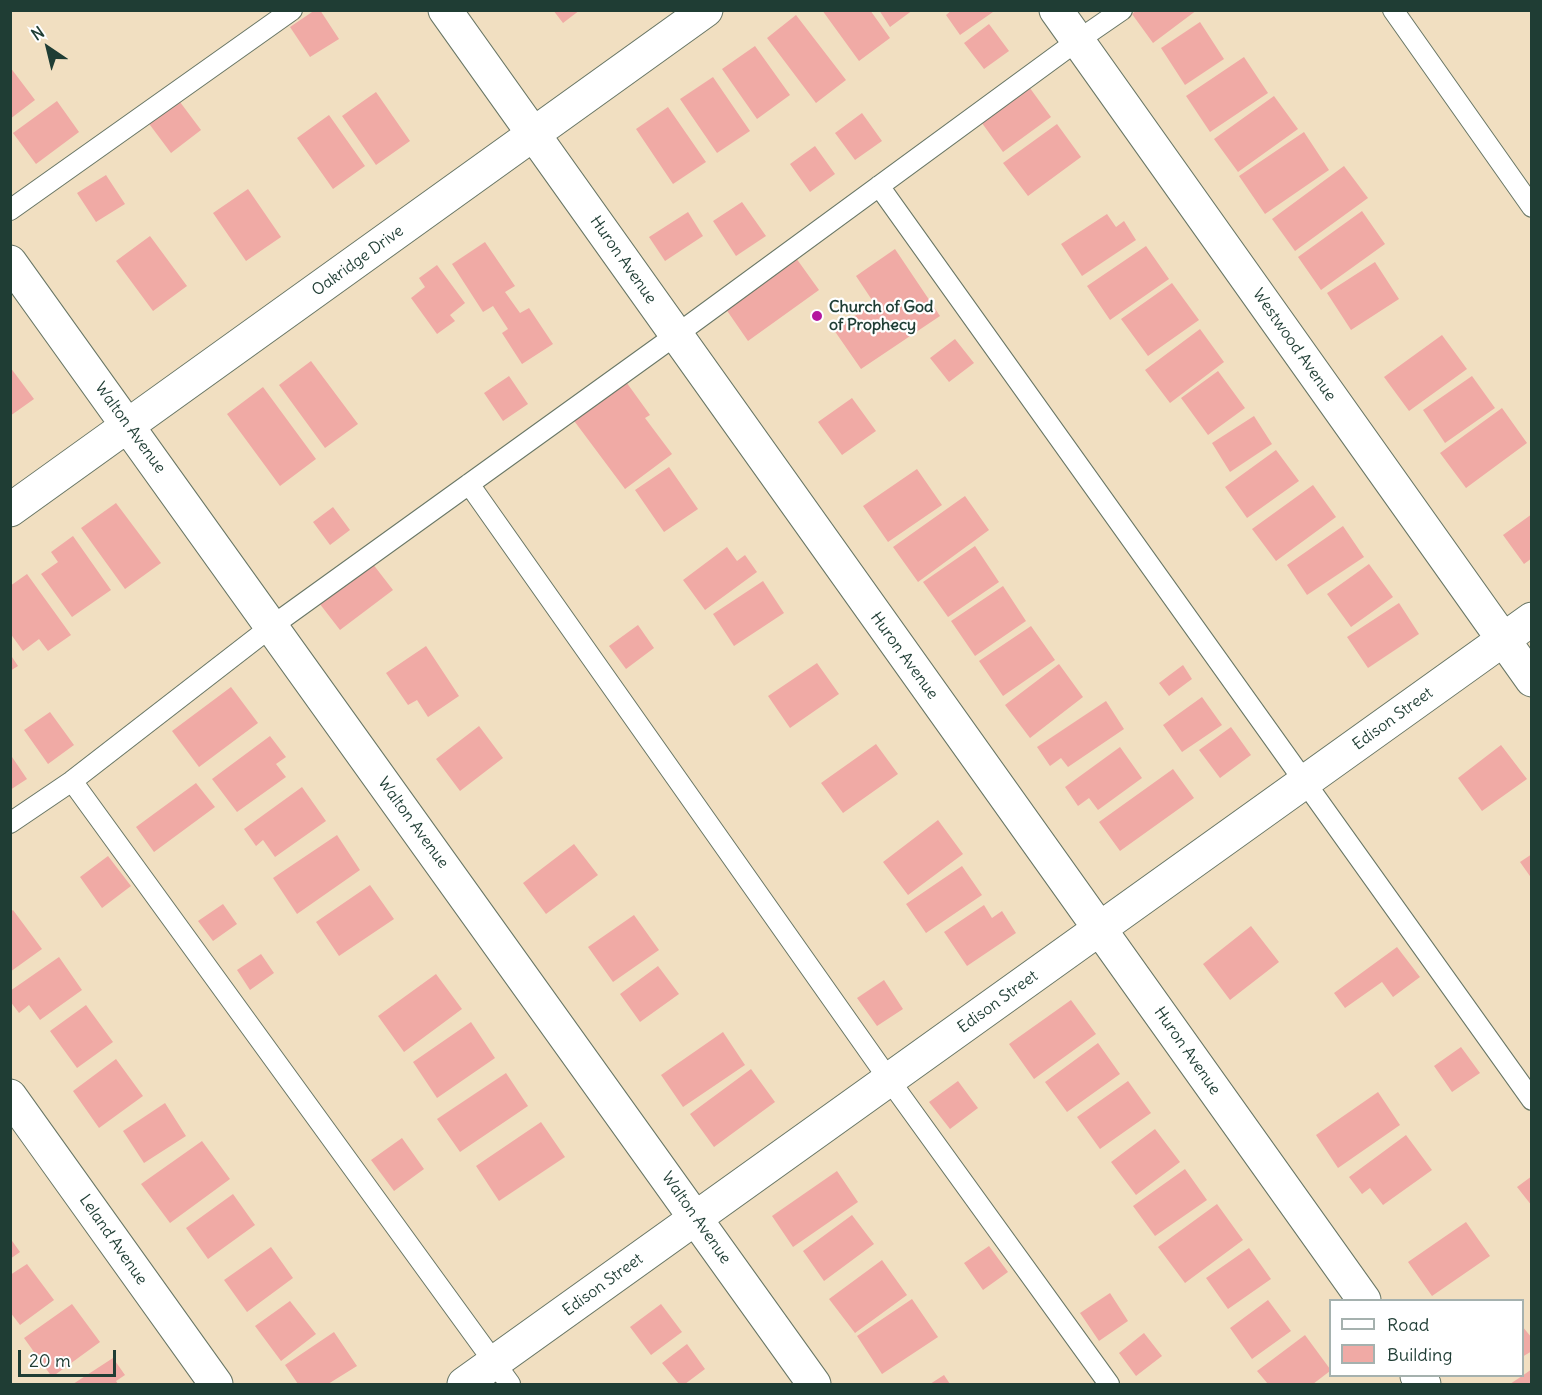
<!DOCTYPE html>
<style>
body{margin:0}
#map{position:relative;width:1542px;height:1395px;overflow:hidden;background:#f1dfc1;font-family:Delius,sans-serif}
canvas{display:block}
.frame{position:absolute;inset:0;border:12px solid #1f3d34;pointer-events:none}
.legend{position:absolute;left:1329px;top:1299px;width:195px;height:78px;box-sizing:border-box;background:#fff;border:2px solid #a5b1ae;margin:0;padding:8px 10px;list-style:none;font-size:18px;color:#1f3d34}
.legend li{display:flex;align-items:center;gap:12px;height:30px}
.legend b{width:30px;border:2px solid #a5b1ae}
.north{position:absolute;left:18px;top:18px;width:60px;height:60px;-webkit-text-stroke:4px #fff;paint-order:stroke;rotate:325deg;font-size:16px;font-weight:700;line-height:24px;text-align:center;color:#1f3d34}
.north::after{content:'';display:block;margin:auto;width:21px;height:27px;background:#1f3d34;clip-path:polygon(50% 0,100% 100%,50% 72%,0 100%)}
.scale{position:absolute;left:18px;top:1350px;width:98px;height:27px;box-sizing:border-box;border:3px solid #1f3d34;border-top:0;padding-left:8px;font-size:18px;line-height:21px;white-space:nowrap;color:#1f3d34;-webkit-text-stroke:4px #fff;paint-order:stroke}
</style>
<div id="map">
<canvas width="1542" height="1395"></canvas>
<div class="frame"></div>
<ul class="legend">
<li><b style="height:8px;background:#fff"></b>Road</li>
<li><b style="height:16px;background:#f0aaa5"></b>Building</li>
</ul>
<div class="north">N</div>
<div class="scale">20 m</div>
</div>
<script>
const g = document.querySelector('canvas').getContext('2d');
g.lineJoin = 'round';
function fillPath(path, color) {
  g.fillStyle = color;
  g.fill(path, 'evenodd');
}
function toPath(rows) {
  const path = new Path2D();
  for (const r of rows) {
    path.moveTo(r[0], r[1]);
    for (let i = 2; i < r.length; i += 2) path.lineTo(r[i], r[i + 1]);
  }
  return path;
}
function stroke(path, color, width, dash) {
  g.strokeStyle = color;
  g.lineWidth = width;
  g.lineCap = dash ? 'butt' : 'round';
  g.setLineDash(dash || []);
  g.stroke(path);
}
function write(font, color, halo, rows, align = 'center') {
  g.font = font + ' Delius,sans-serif';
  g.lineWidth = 4.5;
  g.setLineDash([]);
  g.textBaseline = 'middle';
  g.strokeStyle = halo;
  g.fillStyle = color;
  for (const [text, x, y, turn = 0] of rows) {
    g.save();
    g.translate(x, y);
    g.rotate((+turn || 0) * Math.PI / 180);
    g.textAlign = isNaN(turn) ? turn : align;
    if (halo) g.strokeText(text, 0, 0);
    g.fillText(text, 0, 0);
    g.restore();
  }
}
fillPath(toPath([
 [315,10,320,10,339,39,310,57,290,27],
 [553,10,580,10,563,23],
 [822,10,870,10,890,38,859,61],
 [879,10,913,10,890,27],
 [952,10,992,10,993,12,960,35,946,15],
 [1137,10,1197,10,1153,43,1132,14],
 [796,15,846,80,816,103,767,38],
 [1200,22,1224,59,1185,85,1161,48],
 [989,24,1009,51,984,69,964,43],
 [755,46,790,95,757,119,722,69],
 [1244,57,1268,93,1210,132,1186,96],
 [10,67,35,100,10,119],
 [713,77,750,131,717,153,680,99],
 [1027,84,1051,117,1003,152,979,119],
 [376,92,410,141,376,165,342,116],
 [1274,96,1298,129,1238,172,1214,139],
 [177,98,201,130,171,153,147,121],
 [57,101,79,132,36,164,13,133],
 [668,107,706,162,673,184,636,129],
 [862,113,882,141,855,160,835,133],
 [329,115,365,166,333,189,297,138],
 [1057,124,1081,157,1028,196,1003,163],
 [1304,132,1329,170,1265,214,1239,176],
 [815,146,835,174,810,192,790,164],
 [1344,166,1368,198,1295,251,1272,219],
 [106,175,125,204,96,222,77,193],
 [248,189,281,237,246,261,213,213],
 [742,202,766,236,736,256,713,221],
 [1362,211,1385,244,1321,290,1298,257],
 [688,212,703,236,665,261,649,237],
 [1107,214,1116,227,1124,221,1136,240,1082,276,1061,244],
 [150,236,187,286,153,311,116,261],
 [485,242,515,286,505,292,520,313,529,308,553,344,522,364,502,333,508,329,493,306,483,312,452,264],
 [1146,246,1169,279,1110,320,1087,286],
 [895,249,940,316,861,369,834,330,874,303,856,276],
 [791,251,819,290,748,341,721,302],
 [1375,262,1399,299,1351,330,1327,293],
 [437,265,465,303,450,315,455,321,437,334,411,298,425,287,419,278],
 [1172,283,1199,320,1148,356,1121,319],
 [1200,329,1224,362,1170,403,1145,370],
 [1442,335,1467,369,1409,411,1384,377],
 [955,339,974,363,949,382,930,358],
 [311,361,358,424,325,448,279,385],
 [10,367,34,399,10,416],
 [1218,371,1245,408,1208,435,1181,398],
 [509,376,528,404,503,421,484,393],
 [1472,376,1495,408,1445,443,1423,410],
 [624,379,650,415,645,418,672,454,625,489,572,418],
 [263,387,316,459,280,486,227,414],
 [852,398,876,431,842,455,818,422],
 [1502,408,1527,443,1466,488,1440,453],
 [1254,416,1272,444,1230,472,1212,443],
 [1276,450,1299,481,1247,518,1225,487],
 [669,467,698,509,664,532,635,490],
 [917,469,942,505,888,542,863,506],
 [1313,485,1336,517,1276,561,1252,529],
 [965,496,989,530,918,582,893,547],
 [116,503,161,563,125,589,81,528],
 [333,507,350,530,330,545,313,522],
 [1532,514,1532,558,1524,564,1503,535],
 [1343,526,1364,557,1307,595,1287,565],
 [73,536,111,590,72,617,41,574,58,562,51,552],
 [975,546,999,582,948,617,923,582],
 [727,547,737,561,745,555,757,572,705,610,683,580],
 [369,559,393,590,340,630,316,599],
 [1369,564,1393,597,1351,627,1327,594],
 [27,574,71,635,48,651,39,639,23,651,10,633,10,586],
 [763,581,784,613,734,646,713,614],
 [1003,586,1026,621,975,656,951,621],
 [1399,603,1419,634,1368,668,1347,637],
 [638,625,654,648,626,669,609,646],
 [1031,626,1055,660,1003,696,979,661],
 [426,646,459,696,428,717,417,700,408,705,386,673],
 [10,654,18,666,10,671],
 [817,663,839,694,790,728,768,696],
 [1059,664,1083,697,1030,738,1005,705],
 [1183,665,1192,679,1169,696,1159,683],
 [231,687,258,723,199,767,172,731],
 [1202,697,1222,725,1182,752,1163,725],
 [1106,701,1124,729,1068,767,1061,758,1050,766,1037,747],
 [50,712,74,745,48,764,24,730],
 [479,726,503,758,460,791,436,759],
 [1231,727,1251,755,1220,778,1199,750],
 [270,736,286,757,276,764,286,777,237,812,212,779],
 [876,744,898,774,843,813,821,783],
 [1501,745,1527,779,1482,811,1458,778],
 [1120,747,1142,778,1098,810,1089,798,1078,806,1065,787],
 [10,754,27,779,10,790],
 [1173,769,1194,798,1120,851,1099,822],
 [196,783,215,807,154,852,136,827],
 [302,787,326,821,275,857,263,840,256,846,244,829],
 [938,820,963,854,908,895,883,862],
 [337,835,360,870,297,914,273,878],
 [574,844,598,875,546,914,523,883],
 [1532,854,1532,879,1520,862],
 [108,856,131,886,102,908,80,877],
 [962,866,982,895,926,933,906,904],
 [370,885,394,919,339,956,316,922],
 [223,904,237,924,213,941,198,921],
 [984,905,992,918,1002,911,1016,933,967,966,944,932],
 [13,910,42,949,10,972,10,912],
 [634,915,659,950,613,982,588,947],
 [1251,926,1279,962,1230,1000,1203,964],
 [1397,947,1420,977,1393,997,1382,982,1345,1008,1334,993],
 [261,954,274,973,250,990,237,970],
 [59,957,82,990,40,1020,29,1005,19,1013,10,1001,10,991],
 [658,966,679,994,640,1022,620,994],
 [436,974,462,1009,404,1052,378,1016],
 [884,980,903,1009,877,1026,857,998],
 [1071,1000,1096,1034,1034,1079,1009,1044],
 [86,1005,113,1042,77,1068,50,1031],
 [471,1022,495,1058,437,1098,413,1062],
 [723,1032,745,1065,683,1107,661,1075],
 [1098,1043,1120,1074,1067,1112,1045,1082],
 [1461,1047,1480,1073,1452,1092,1434,1066],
 [116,1059,143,1096,99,1128,73,1091],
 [751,1069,775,1102,714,1147,690,1114],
 [506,1073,528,1106,460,1152,437,1119],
 [958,1081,978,1108,950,1129,929,1102],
 [1128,1081,1151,1113,1100,1149,1077,1117],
 [1378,1092,1400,1125,1338,1168,1316,1135],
 [165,1103,186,1136,144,1163,123,1131],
 [541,1122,565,1157,499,1201,476,1166],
 [1155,1129,1180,1162,1136,1195,1111,1162],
 [1406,1135,1432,1170,1383,1205,1370,1188,1362,1194,1349,1177],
 [402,1138,424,1169,394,1191,371,1160],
 [202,1141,230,1179,170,1223,141,1184],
 [1185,1169,1207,1200,1155,1236,1133,1206],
 [837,1171,858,1202,793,1247,772,1216],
 [1532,1176,1532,1206,1517,1187],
 [233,1194,255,1225,208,1259,186,1228],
 [1217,1204,1243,1240,1185,1283,1158,1247],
 [852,1215,874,1244,824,1281,803,1251],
 [1466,1222,1490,1256,1432,1296,1408,1262],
 [10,1238,20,1252,10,1259],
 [989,1246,1008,1272,983,1290,964,1263],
 [271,1247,293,1278,247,1312,224,1280],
 [1249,1248,1271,1279,1228,1309,1206,1278],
 [882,1260,907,1295,855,1333,829,1299],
 [27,1264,54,1300,20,1325,10,1312,10,1275],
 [1110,1293,1128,1321,1099,1341,1080,1313],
 [912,1299,938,1337,882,1374,857,1336],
 [1268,1300,1291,1331,1252,1359,1230,1328],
 [290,1301,316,1334,281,1361,255,1326],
 [72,1304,100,1342,52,1377,24,1338],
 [661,1304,682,1332,651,1355,630,1327],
 [1522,1326,1532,1338,1532,1351,1522,1357],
 [334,1332,357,1366,328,1384,298,1384,285,1365],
 [1144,1333,1162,1356,1136,1376,1119,1353],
 [1305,1335,1330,1369,1330,1371,1313,1384,1268,1384,1257,1371],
 [687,1344,705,1369,685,1384,679,1384,662,1363],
 [113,1358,125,1375,116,1381,118,1384,73,1384],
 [1532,1369,1532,1384,1510,1384,1522,1376],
 [944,1375,950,1384,930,1384]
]), '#f0aaa5');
const service = toPath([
 [1393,10,1532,207],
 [879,186,1532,1100],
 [10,210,292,10],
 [469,484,890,1081,1109,1384],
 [72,781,510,1384],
 [10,823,72,781,272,626,676,335,1077,41,1122,10]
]);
const minor = toPath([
 [445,10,1364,1300],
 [1056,10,1532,680],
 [10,262,814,1384],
 [10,510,706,10],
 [10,1096,216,1384],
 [1417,1376,1424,1384],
 [464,1384,1532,619]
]);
stroke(service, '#687665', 22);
stroke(minor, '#687665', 35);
stroke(service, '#fff', 20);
stroke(minor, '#fff', 33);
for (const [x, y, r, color] of [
 [817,316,6,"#b5179e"]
]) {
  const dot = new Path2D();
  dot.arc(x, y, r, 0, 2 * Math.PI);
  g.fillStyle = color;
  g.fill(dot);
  stroke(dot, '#fff', 2);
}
write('16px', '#1f3d34', '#fff', [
 ["Huron Avenue",623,260,55],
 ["Oakridge Drive",358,261,-36],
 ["Westwood Avenue",1294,345,55],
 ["Walton Avenue",130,428,54],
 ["Huron Avenue",904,656,54],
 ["Edison Street",1393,719,-36],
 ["Walton Avenue",413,823,54],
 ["Edison Street",998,1002,-36],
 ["Huron Avenue",1187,1051,55],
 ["Walton Avenue",696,1218,55],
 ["Leland Avenue",113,1240,55],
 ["Edison Street",603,1285,-36]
]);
write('bold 16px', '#1f3d34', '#fff', [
 ["Church of God",829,307],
 ["of Prophecy",829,325]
], 'left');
</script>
